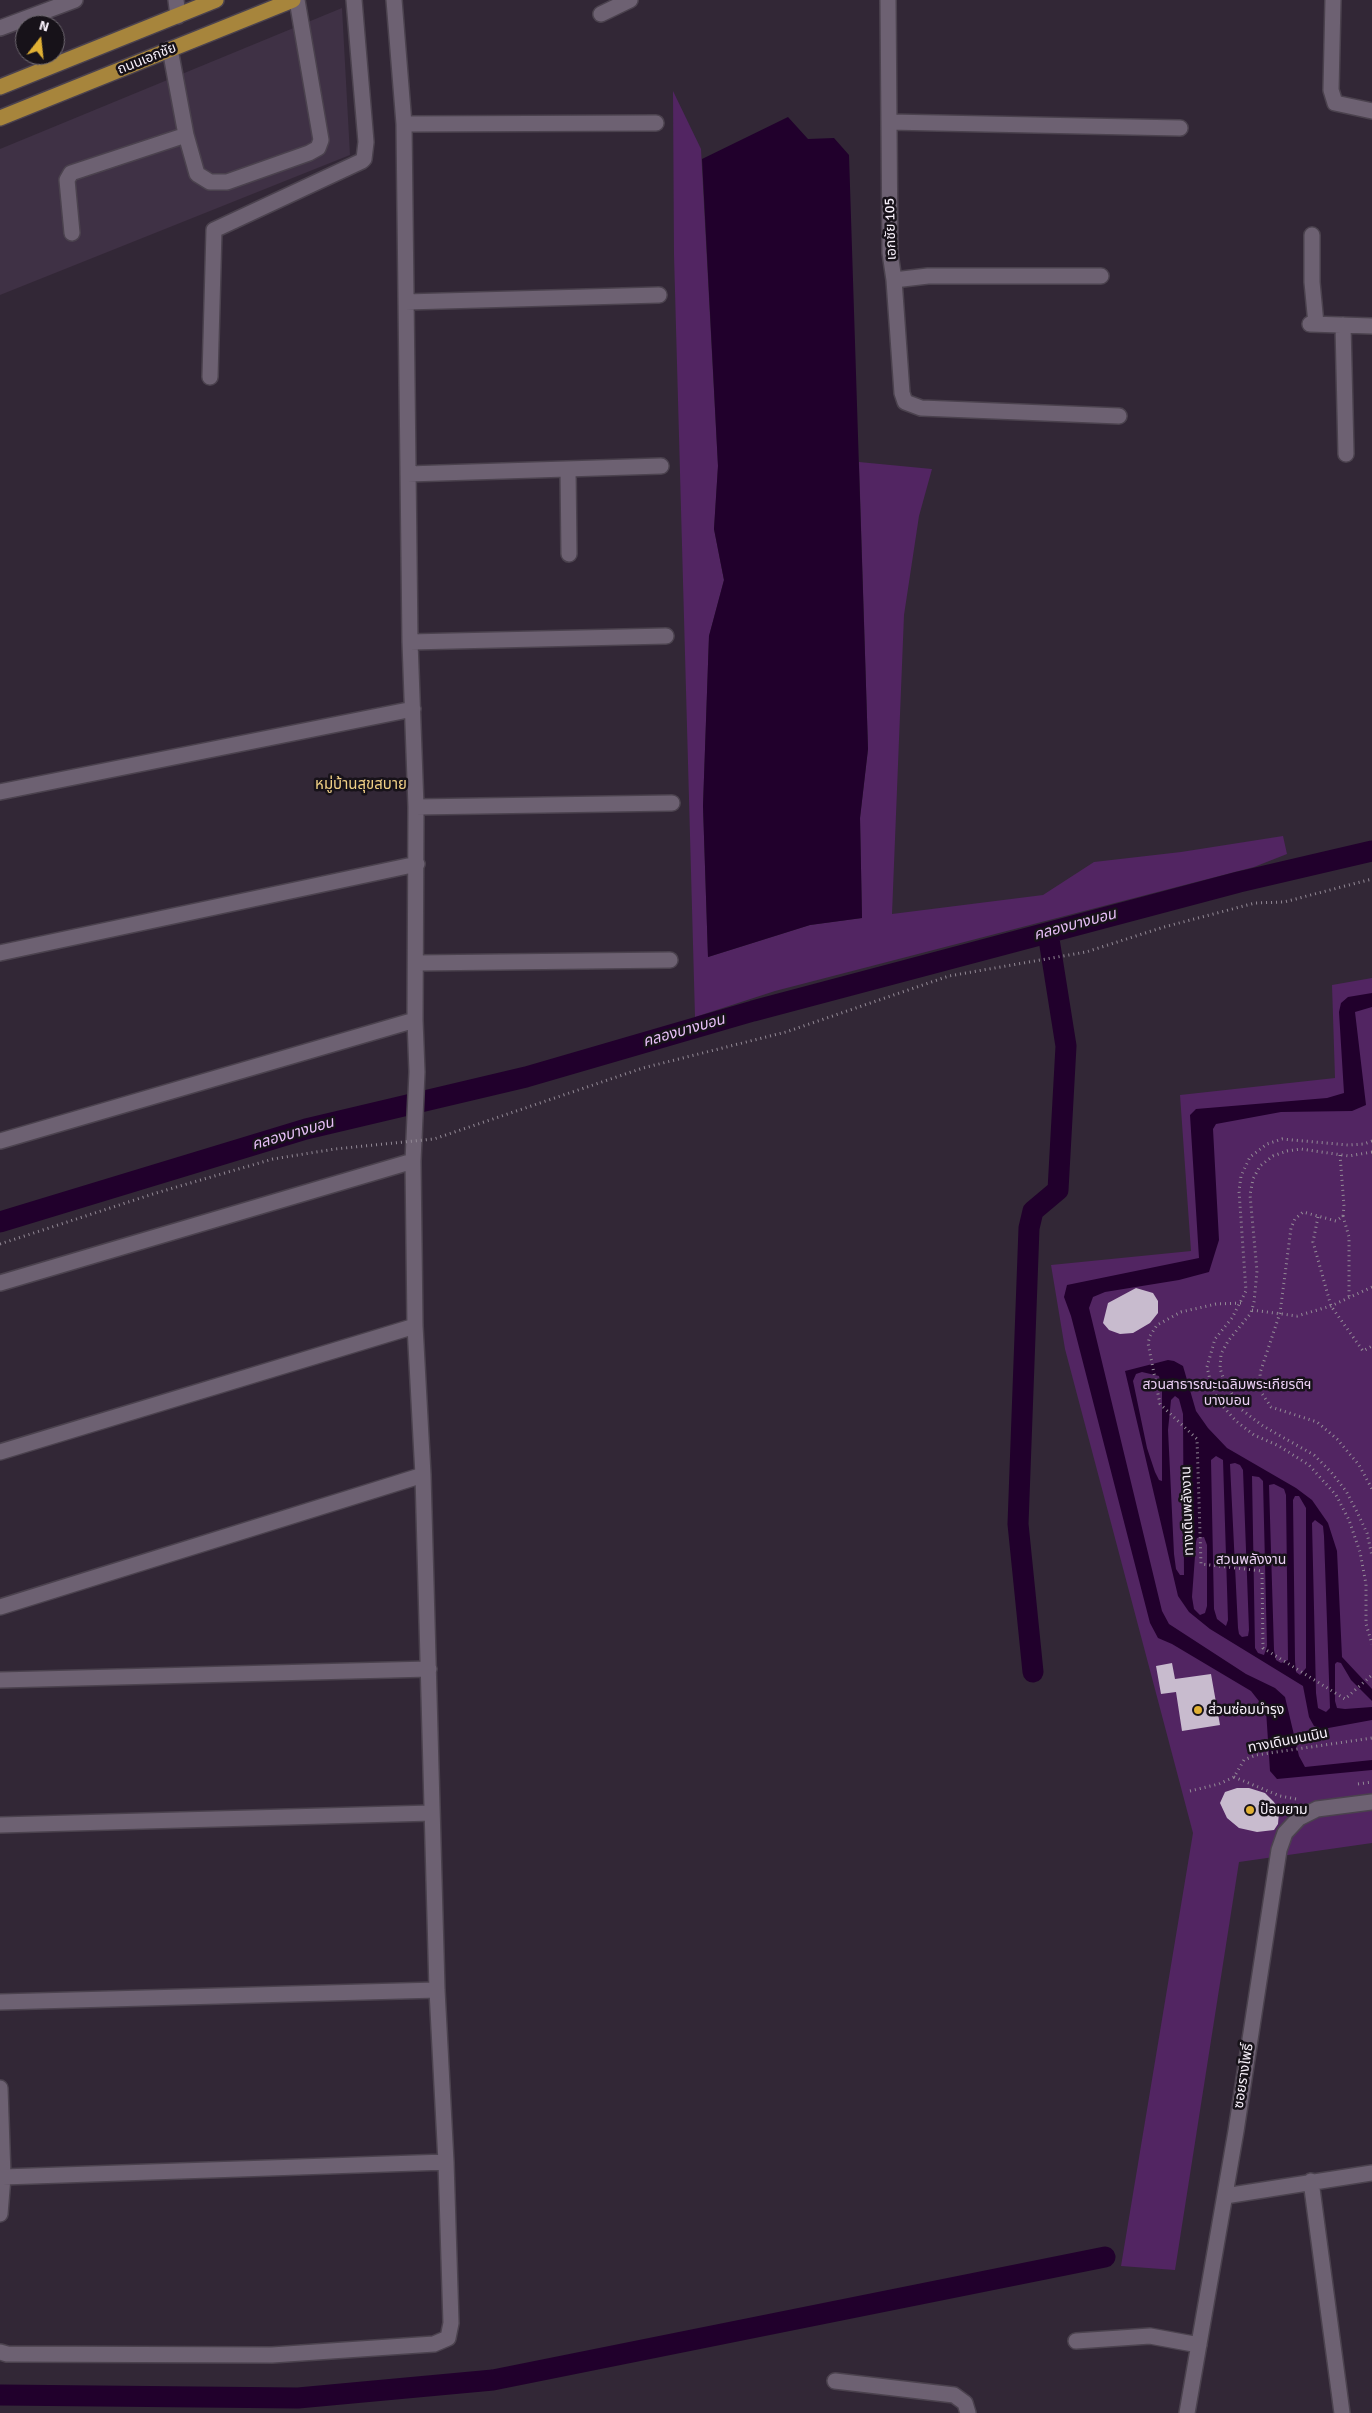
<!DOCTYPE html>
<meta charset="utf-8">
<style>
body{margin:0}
#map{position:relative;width:1372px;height:2413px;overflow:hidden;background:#322736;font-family:Signika,sans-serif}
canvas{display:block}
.north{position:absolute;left:15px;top:15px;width:50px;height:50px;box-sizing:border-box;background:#171219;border:1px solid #716b73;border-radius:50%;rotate:16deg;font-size:14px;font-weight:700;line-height:20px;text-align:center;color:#f8f1fb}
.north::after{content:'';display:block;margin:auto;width:18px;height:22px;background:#e0b034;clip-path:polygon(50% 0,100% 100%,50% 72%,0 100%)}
</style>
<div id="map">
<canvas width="1372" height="2413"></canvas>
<div class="north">N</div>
</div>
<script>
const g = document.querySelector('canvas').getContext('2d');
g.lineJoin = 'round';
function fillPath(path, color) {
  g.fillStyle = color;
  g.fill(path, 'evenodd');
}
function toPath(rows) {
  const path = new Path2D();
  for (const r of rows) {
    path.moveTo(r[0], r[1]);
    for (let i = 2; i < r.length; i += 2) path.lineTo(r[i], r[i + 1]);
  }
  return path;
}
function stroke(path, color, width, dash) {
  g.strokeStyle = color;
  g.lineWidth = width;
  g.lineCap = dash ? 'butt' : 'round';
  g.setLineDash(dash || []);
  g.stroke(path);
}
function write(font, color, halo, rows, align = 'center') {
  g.font = font + ' Signika,"Noto Sans Thai",sans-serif';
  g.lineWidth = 5;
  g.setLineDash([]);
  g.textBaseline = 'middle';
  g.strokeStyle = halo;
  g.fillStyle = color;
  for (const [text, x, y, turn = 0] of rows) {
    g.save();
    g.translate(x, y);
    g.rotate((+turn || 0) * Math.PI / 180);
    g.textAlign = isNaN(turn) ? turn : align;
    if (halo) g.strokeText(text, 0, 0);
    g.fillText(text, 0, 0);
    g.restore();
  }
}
fillPath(toPath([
 [342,8,350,155,0,295,0,149]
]), '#3f3145');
fillPath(toPath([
 [673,91,701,149,718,466,714,529,724,580,709,636,703,806,708,957,810,925,862,918,860,818,868,749,859,462,932,469,919,516,904,615,892,914,1043,895,1094,862,1181,852,1283,836,1287,854,1254,867,775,991,695,1017,674,255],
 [1372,978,1372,1843,1239,1862,1175,2270,1121,2266,1193,1833,1065,1349,1051,1265,1191,1251,1180,1095,1335,1078,1332,985]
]), '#522562');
fillPath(toPath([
 [788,117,808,139,834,138,849,155,868,749,860,818,862,918,810,925,708,957,703,806,709,636,724,580,714,529,718,466,702,159],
 [1372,993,1372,1007,1355,1012,1366,1105,1352,1111,1281,1112,1216,1124,1213,1129,1219,1240,1209,1272,1179,1280,1105,1292,1093,1297,1089,1308,1162,1611,1169,1624,1246,1674,1275,1688,1285,1697,1299,1756,1305,1767,1372,1760,1372,1770,1277,1779,1270,1771,1266,1710,1251,1691,1172,1644,1158,1638,1150,1623,1071,1316,1064,1297,1067,1285,1199,1258,1190,1115,1196,1109,1327,1098,1344,1093,1339,1012,1341,1003,1348,997],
 [1168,1360,1174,1361,1183,1366,1196,1411,1208,1428,1227,1448,1296,1488,1312,1500,1328,1523,1337,1551,1342,1657,1372,1689,1372,1701,1351,1680,1341,1663,1337,1662,1335,1664,1335,1701,1337,1708,1345,1709,1372,1707,1372,1720,1323,1729,1314,1726,1309,1717,1303,1686,1210,1629,1189,1612,1178,1596,1125,1371],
 [1142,1372,1159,1376,1162,1391,1162,1481,1159,1480,1155,1472,1147,1448,1133,1381,1136,1374],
 [1175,1396,1179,1399,1183,1414,1184,1575,1180,1575,1176,1569,1174,1554,1168,1430,1171,1400],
 [1216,1456,1223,1460,1228,1620,1226,1626,1217,1619,1214,1609,1211,1460],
 [1235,1463,1240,1465,1243,1470,1249,1630,1248,1636,1242,1637,1239,1634,1238,1628,1230,1464],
 [1252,1476,1259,1477,1263,1481,1267,1646,1264,1655,1258,1653,1255,1648],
 [1274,1484,1284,1489,1286,1495,1288,1660,1281,1663,1276,1660,1274,1650,1269,1485],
 [1295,1496,1299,1496,1306,1508,1306,1668,1300,1675,1296,1672,1295,1661,1293,1500],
 [1315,1520,1323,1526,1324,1536,1330,1708,1326,1712,1318,1708,1316,1693,1312,1523],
 [1204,1537,1207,1545,1207,1606,1205,1613,1200,1615,1194,1609,1192,1597,1196,1542,1197,1538]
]), '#21002c');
stroke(toPath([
 [0,1222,306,1129,526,1077,753,1011,1239,882,1372,851],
 [1033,1672,1018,1524,1029,1228,1033,1211,1058,1190,1066,1046,1048,933],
 [0,2395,298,2398,493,2380,1105,2257]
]), '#21002c', 21);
fillPath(toPath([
 [1136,1288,1153,1293,1158,1301,1158,1313,1150,1323,1133,1333,1120,1334,1109,1330,1103,1323,1108,1303],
 [1172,1663,1175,1679,1211,1674,1220,1725,1182,1731,1176,1692,1161,1694,1156,1666],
 [1237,1788,1249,1788,1265,1793,1274,1802,1279,1812,1278,1824,1274,1830,1257,1832,1239,1828,1227,1818,1220,1803,1225,1792]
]), '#c8bbce');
const minor = toPath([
 [176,0,178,16],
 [888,0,890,253,894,280,928,276,1101,276],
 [1333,0,1331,90,1335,103,1372,111],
 [601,14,630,0],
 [0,28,75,0],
 [170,49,186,135,197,174,210,182,227,182,309,153,318,148,321,140,297,0],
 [889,122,1180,128],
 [404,124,656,123],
 [72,233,67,180,71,173,186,135],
 [1312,235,1312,282,1316,324],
 [894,280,902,393,905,402,921,408,1119,416],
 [406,302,659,295],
 [1310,324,1372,326],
 [1343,325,1346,454],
 [210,377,214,230,362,161,364,159,366,142,354,0],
 [568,469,569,554],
 [408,474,661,466],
 [410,642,666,636],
 [0,792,413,709],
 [416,807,672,803],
 [0,953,417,864],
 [417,963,670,960],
 [0,1141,415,1020],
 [0,1283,413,1161],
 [0,1452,415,1326],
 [0,1607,423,1475],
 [0,1680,429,1669],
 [0,1825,432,1813],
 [0,2002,437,1990],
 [0,2088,3,2177,0,2214],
 [3,2177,446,2162],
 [1311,2181,1342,2413],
 [1225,2196,1372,2173],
 [1076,2341,1150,2336,1199,2345],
 [0,2352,7,2354,272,2355,434,2344,448,2338,451,2323,446,2162,437,1990,423,1475,415,1326,413,1161,417,1072,415,1020,416,807,410,642,404,124,394,0],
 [835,2381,954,2395,965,2403,968,2413],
 [1187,2413,1236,2131,1279,1850,1285,1833,1299,1818,1317,1809,1372,1802]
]);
const major = toPath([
 [0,87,216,0],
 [0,118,293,0]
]);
stroke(minor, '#4b424e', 18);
stroke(major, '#4b424e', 18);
stroke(toPath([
 [1372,1141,1364,1144,1348,1145,1282,1139,1267,1144,1250,1157,1241,1176,1239,1191,1246,1291,1232,1318,1215,1339,1207,1367,1211,1384,1219,1402,1236,1421,1254,1435,1279,1446,1309,1465,1336,1495,1349,1520,1360,1552,1366,1584,1366,1624,1372,1644],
 [1372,1152,1349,1156,1301,1149,1287,1151,1273,1156,1260,1166,1253,1179,1250,1195,1257,1271,1254,1302,1251,1313,1228,1341,1221,1354,1220,1368,1224,1381,1242,1410,1263,1426,1314,1455,1331,1472,1346,1491,1356,1510,1367,1533,1372,1556],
 [1340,1155,1344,1206,1343,1216,1336,1221,1303,1212,1295,1219,1291,1228,1280,1313,1260,1373,1261,1392,1271,1407,1317,1422,1337,1439,1359,1465,1372,1489],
 [1343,1216,1349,1237,1349,1297],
 [1318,1217,1313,1242,1331,1306,1363,1351,1372,1346],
 [1241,1303,1216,1304,1181,1312,1157,1325,1150,1336,1148,1343,1160,1404,1197,1439,1201,1564,1262,1571,1263,1648,1345,1699,1372,1675],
 [1252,1310,1297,1316,1331,1306,1372,1287],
 [1234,1777,1280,1796,1296,1799],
 [1358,1784,1372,1782],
 [1190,1791,1219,1784,1234,1777,1244,1760,1256,1755,1372,1738]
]), '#938a96', 3, [1, 4]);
stroke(minor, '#6d6172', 15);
stroke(major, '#a7853c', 15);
stroke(toPath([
 [0,1244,156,1193,273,1159,335,1149,434,1139,643,1068,786,1032,949,976,1086,952,1164,927,1255,903,1284,902,1372,879]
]), '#938a96', 3, [1, 4]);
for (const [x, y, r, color] of [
 [1198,1710,5,"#e0b034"],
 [1250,1810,5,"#e0b034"]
]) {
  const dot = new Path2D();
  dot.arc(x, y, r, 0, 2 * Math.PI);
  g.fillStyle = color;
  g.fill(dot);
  stroke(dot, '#171219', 2);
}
write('14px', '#f8f1fb', '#171219', [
 ["ถนนเอกชัย",147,59,-22],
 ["เอกชัย 105",891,229,-92],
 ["ทางเดินพลังงาน",1188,1511,-92],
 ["ทางเดินบนเนิน",1288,1741,-11],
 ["ซอยรางโพธิ์",1244,2076,-81]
]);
write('14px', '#ebd0f5', '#171219', [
 ["สวนสาธารณะเฉลิมพระเกียรติฯ",1227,1385],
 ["บางบอน",1227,1401],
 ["สวนพลังงาน",1251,1560]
]);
write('14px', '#f8f1fb', '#171219', [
 ["ส่วนซ่อมบำรุง",1208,1710],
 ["ป้อมยาม",1260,1810]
], 'left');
write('15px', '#f1d086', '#171219', [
 ["หมู่บ้านสุขสบาย",361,785]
]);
write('italic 15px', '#e8c0f8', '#171219', [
 ["คลองบางบอน",1075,925,-15],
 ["คลองบางบอน",684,1031,-16],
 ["คลองบางบอน",293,1134,-16]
]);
</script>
